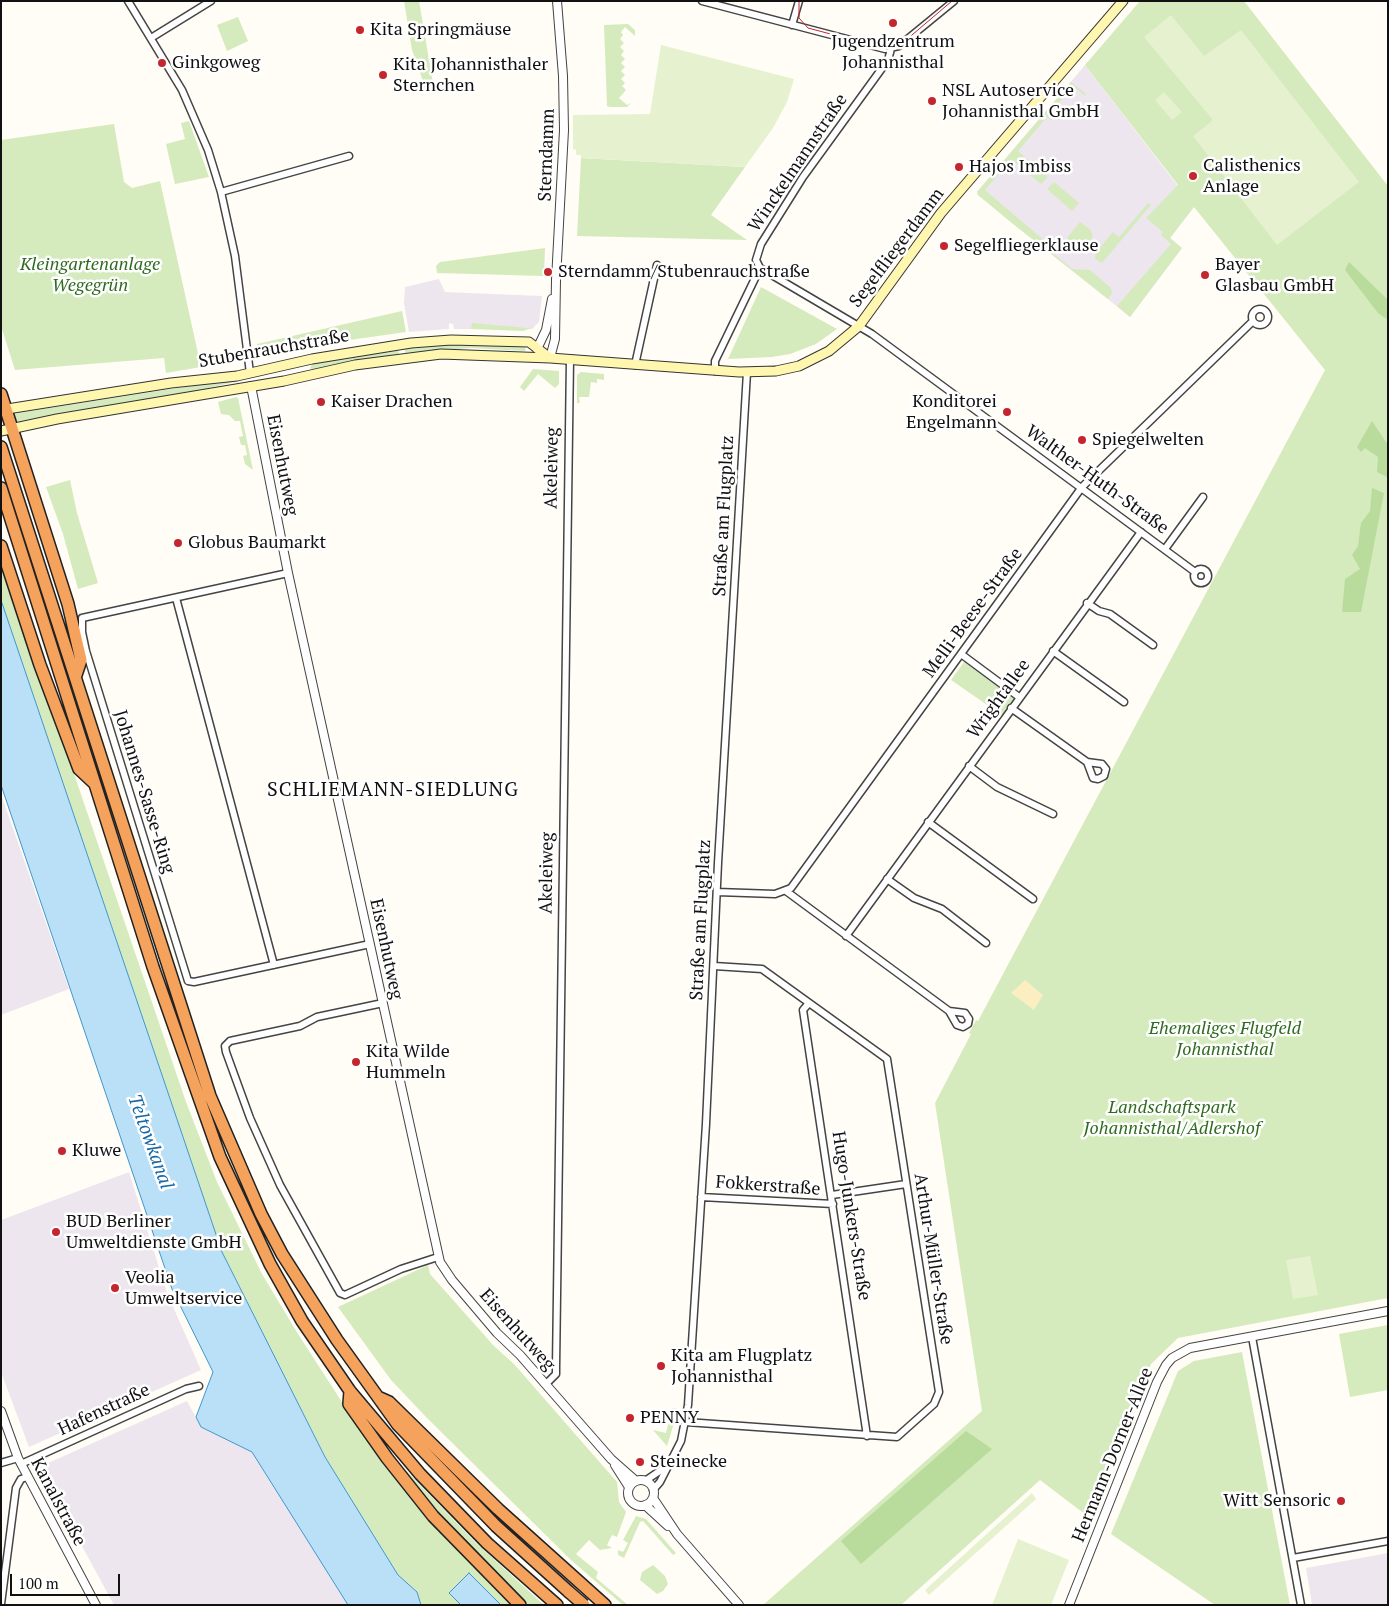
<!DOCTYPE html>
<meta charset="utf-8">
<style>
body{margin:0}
#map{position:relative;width:1389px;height:1606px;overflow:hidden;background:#fffdf5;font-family:"PT Serif",serif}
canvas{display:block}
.frame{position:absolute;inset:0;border:2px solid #111;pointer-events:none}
.scale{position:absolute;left:10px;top:1574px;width:110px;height:22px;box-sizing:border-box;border:2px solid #111;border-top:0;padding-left:6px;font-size:15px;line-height:18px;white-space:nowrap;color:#111;-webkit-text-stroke:4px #fff;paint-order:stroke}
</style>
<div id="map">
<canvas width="1389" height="1606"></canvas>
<div class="frame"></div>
<div class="scale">100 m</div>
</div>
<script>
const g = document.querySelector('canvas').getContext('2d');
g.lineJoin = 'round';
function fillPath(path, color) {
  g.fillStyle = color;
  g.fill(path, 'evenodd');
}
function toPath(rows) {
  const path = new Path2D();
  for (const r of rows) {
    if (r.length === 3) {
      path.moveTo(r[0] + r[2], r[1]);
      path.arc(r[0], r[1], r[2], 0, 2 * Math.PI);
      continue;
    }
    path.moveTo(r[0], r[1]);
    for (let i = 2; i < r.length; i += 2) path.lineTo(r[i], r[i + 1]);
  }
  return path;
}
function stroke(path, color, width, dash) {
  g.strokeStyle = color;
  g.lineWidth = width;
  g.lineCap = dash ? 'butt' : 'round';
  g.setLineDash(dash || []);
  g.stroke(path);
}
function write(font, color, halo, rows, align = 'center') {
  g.font = font + ' "PT Serif",serif';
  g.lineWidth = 5;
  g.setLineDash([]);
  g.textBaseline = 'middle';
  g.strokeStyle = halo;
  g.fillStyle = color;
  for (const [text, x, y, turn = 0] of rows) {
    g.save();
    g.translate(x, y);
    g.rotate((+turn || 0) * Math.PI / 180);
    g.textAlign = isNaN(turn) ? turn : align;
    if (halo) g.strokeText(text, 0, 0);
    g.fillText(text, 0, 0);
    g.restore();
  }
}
fillPath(toPath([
 [1085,65,1194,207,1170,238,1182,248,1130,317,978,195,977,192],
 [439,279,445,292,542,296,539,322,532,329,454,329,453,324,449,323,449,329,409,332,404,303,405,287],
 [1,794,69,989,1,1015],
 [129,1172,167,1293,201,1370,29,1447,1,1372,1,1220],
 [187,1401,201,1427,252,1452,348,1605,114,1605,39,1467],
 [1388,1553,1388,1605,1312,1605,1306,1568]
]), '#eee6ef');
fillPath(toPath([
 [404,1,419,1,434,89,424,90,421,88,424,84,412,50],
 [1140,1,1244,1,1388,186,1388,1298,1178,1338,1151,1364,1090,1518,1040,1480,901,1605,763,1605,982,1411,935,1103,971,1034,969,1033,976,1020,978,1021,1325,370,1194,207,1170,238,1182,248,1130,317,1117,306,1171,244,1161,235,1163,232,1146,218,1178,185,1085,65],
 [238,17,248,41,227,51,217,25],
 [628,24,635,30,635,36,625,27,621,32,623,35,620,39,624,43,620,47,624,51,621,55,625,59,621,63,625,67,621,71,625,75,621,79,625,83,622,86,626,90,619,98,627,105,631,103,627,107,610,107,607,106,604,25],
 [1071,82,1086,94,1085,96,1073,86,1050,114,1053,117,1051,120,1047,117,1018,151,1048,177,1041,184,1011,159,985,190,1046,242,1049,250,1072,269,1090,270,1111,288,1112,293,1108,299,1013,224,978,195,977,192],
 [189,121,209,177,175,184,166,144,185,139,181,123],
 [114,124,124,182,132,188,160,181,201,367,166,373,164,358,15,370,1,326,1,140],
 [581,158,745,167,711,215,747,240,577,236],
 [1054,182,1079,203,1072,211,1047,189],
 [1148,203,1151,205,1102,263,1095,259,1096,252,1113,232,1119,237],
 [1080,222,1090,229,1093,236,1087,246,1081,250,1067,238],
 [545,248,544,276,437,273,436,266,440,262],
 [761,287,837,329,816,344,790,354,772,357,728,359],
 [402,311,406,332,258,353,257,344],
 [472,323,528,328,534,327,523,331,471,329],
 [454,343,526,346,525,351,471,348,405,353,405,347],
 [398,348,399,354,354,361,314,370,310,368,312,364,324,361],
 [533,369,559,371,559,384,555,388,538,374,524,391,520,387],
 [581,372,604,374,604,380,597,379,597,383,591,382,589,397,579,397,580,403,577,403,577,375],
 [234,379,235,382,182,394,50,416,16,425,12,414],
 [236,397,238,398,253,470,245,464,243,456,247,455,245,445,241,445,239,437,243,436,240,421,235,421,229,415,221,414,218,402],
 [70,480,77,513,98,583,78,589,63,534,46,487],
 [1,560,186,1102,217,1182,262,1274,298,1334,369,1444,428,1520,512,1605,421,1605,417,1592,398,1575,325,1457,222,1252,1,600],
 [964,662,1015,699,1003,716,951,680],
 [428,1265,430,1274,494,1346,514,1364,617,1482,619,1502,626,1512,617,1537,612,1535,607,1545,612,1548,600,1550,589,1540,576,1554,598,1572,596,1578,628,1605,623,1605,571,1560,427,1418,391,1380,338,1307],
 [1388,1325,1388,1390,1350,1397,1339,1334],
 [1242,1352,1290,1605,1215,1605,1111,1534,1178,1371,1194,1361],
 [672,1408,677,1408,677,1413,667,1446,653,1430,666,1433],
 [397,1461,475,1542,544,1605,526,1605,439,1515,396,1463],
 [636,1516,646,1519,676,1553,673,1555,643,1521,640,1522,624,1558,618,1555,618,1550,623,1552,628,1543,623,1540],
 [653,1565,665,1576,668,1584,663,1591,657,1594,640,1580,642,1572]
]), '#d5ebbd');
fillPath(toPath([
 [1349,262,1388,300,1388,320,1378,313,1345,270],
 [1372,421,1388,445,1387,477,1377,472,1378,457,1365,448,1361,452,1357,447],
 [1372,488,1384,493,1361,612,1342,612,1345,579,1360,569,1352,555,1358,546,1361,523,1370,511],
 [966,1431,992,1449,861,1564,841,1541]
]), '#b9dc9c');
fillPath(toPath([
 [1025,980,1043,995,1034,1010,1011,993]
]), '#fbeec1');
fillPath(toPath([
 [1171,15,1204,56,1241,30,1359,182,1277,245,1193,136,1213,120,1144,37],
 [661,45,794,79,787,102,773,128,745,167,581,158,581,155,576,155,576,150,573,149,573,115,650,114],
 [1164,92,1182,112,1172,120,1155,100],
 [1310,1256,1318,1295,1293,1299,1286,1260],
 [1032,1493,1036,1499,929,1595,925,1590],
 [1018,1539,1069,1560,1051,1605,992,1605]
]), '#e6f2cf');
const water = toPath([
 [1,600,222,1252,325,1457,398,1575,417,1592,421,1605,348,1605,252,1452,201,1427,196,1417,213,1372,172,1289,1,785,1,600],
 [469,1573,501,1605,461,1605,449,1593,469,1573]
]);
fillPath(water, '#b9e0f7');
stroke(water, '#3f96cf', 1);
const minor = toPath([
 [128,1,182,90,208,150,221,192,235,256,250,373],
 [702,1,885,49,899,46,954,1],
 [792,25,799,1],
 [151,38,211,1],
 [891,49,888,60,803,177,761,244,756,260,760,268,872,334,1195,572],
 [221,192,349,156],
 [1260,317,8],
 [635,365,657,265],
 [715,371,715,361,760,268],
 [1165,549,1203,497],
 [1201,576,7],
 [288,573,82,618,82,632,86,651,188,981,194,982,370,944],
 [176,598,274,965],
 [1087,603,1099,611,1110,614,1153,645],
 [1053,651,1124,702],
 [961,654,1019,697],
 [1011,708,1087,762,1102,764,1106,769,1104,776,1098,779,1093,778,1087,762],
 [969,766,997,787,1053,814],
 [928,822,1033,899],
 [887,879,914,898,942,909,986,943],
 [786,891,949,1011,965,1013,969,1019,968,1024,963,1027,957,1025,949,1011],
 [717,892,775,894,791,888,1082,487,1253,321],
 [846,936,1141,532],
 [383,1003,317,1017,300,1026,230,1041,225,1046,226,1052,250,1118,280,1185,340,1293,345,1295,401,1269,438,1257],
 [809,1003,803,1010,867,1436],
 [832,1195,906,1184],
 [701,1197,833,1204],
 [1252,1337,1301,1605],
 [546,1384,556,1374,556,1367,570,359],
 [686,1422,897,1437,934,1404,939,1392,887,1059,762,969,714,966],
 [1,1463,18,1458],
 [21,1464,186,1389,199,1386],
 [645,1481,667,1466],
 [653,1490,660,1482,681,1441,688,1405,706,1124,718,863,747,372],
 [1293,1558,1388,1541],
 [1,1604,16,1488,21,1479,27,1477]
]);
const tertiary = toPath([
 [537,349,546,330,552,299],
 [550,358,555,339,556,280,564,130,563,76,557,1],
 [251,386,288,573,440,1262,452,1280,497,1333,520,1355,611,1459,636,1481],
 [1,1411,18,1458,96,1605],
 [615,1465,629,1487],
 [641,1493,13],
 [653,1498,677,1534,739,1605],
 [645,1505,668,1526],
 [1069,1605,1157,1382,1166,1365,1172,1358,1190,1348,1388,1311]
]);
const secondary = toPath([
 [1,410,171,383,237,376,312,359,411,343,451,340,529,342,550,358],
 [1,431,57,419,284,381,355,365,441,354,550,358,739,372,776,371,799,366,829,351,859,326,941,213,1123,1]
]);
const motorway = toPath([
 [1,394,68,604,81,660,76,675],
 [1,447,210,1096,261,1214,282,1254,337,1340,398,1425,496,1526,569,1592],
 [1,488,153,967,220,1157,270,1264,302,1321,350,1391,420,1474,487,1543,557,1605],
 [1,546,40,665,79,769,95,784],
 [350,1391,349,1404,387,1458,433,1516,520,1605],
 [380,1398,389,1402,498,1509,605,1605]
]);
stroke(minor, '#444', 9);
stroke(tertiary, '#444', 10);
stroke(secondary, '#333', 11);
stroke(motorway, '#222', 14);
stroke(minor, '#fff', 6);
stroke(tertiary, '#fff', 8);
stroke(secondary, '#fff6b0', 9);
stroke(motorway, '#f5a25d', 11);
stroke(toPath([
 [799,1,799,18,808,28,887,49,899,46,952,1]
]), '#c4262e', 1);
const motorwayBridge = toPath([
 [569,1592,584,1605]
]);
stroke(motorwayBridge, '#222', 14, []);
stroke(motorwayBridge, '#f5a25d', 11);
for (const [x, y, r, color] of [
 [893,23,5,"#c4262e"],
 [360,30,5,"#c4262e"],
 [162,63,5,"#c4262e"],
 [383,75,5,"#c4262e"],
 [932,101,5,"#c4262e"],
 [959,167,5,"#c4262e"],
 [1193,176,5,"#c4262e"],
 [944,246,5,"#c4262e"],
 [548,272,5,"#c4262e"],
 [1205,275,5,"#c4262e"],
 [321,402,5,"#c4262e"],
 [1007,412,5,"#c4262e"],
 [1082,440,5,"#c4262e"],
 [178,543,5,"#c4262e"],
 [356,1062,5,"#c4262e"],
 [62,1151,5,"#c4262e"],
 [56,1232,5,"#c4262e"],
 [115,1288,5,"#c4262e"],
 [661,1366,5,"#c4262e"],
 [630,1418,5,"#c4262e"],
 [640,1462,5,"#c4262e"],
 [1341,1501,5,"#c4262e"]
]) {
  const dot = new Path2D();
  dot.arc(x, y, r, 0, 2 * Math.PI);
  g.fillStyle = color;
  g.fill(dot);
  stroke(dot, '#fff', 2);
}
write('18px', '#111', '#fff', [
 ["Kita Springmäuse",370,30],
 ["Jugendzentrum",893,42,"center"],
 ["Johannisthal",893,63,"center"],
 ["Ginkgoweg",172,63],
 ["Kita Johannisthaler",393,65],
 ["Sternchen",393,86],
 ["NSL Autoservice",942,91],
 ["Johannisthal GmbH",942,112],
 ["Calisthenics",1203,166],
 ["Anlage",1203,187],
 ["Hajos Imbiss",969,167],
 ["Segelfliegerklause",954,246],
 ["Bayer",1215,265],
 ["Glasbau GmbH",1215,286],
 ["Sterndamm/Stubenrauchstraße",558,272],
 ["Kaiser Drachen",331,402],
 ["Konditorei",997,402,"right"],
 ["Engelmann",997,423,"right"],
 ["Spiegelwelten",1092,440],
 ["Globus Baumarkt",188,543],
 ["Kita Wilde",366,1052],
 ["Hummeln",366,1073],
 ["Kluwe",72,1151],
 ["BUD Berliner",66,1222],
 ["Umweltdienste GmbH",66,1243],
 ["Veolia",125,1278],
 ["Umweltservice",125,1299],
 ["Kita am Flugplatz",671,1356],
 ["Johannisthal",671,1377],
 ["PENNY",640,1418],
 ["Steinecke",650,1462],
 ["Witt Sensoric",1331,1501,"right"]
], 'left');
write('18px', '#111', '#fff', [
 ["Sterndamm",547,155,-88],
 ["Winckelmannstraße",798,163,-56],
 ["Segelfliegerdamm",897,248,-53],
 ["Stubenrauchstraße",274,349,-10],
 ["Eisenhutweg",282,465,79],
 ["Akeleiweg",552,468,-89],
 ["Walther-Huth-Straße",1097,480,36],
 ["Straße am Flugplatz",724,516,-87],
 ["Melli-Beese-Straße",973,613,-54],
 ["Wrightallee",999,699,-54],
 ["Johannes-Sasse-Ring",144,792,73],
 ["Akeleiweg",547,873,-89],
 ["Straße am Flugplatz",701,920,-87],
 ["Eisenhutweg",386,949,78],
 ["Fokkerstraße",768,1186,4],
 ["Hugo-Junkers-Straße",851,1216,81],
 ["Arthur-Müller-Straße",933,1259,81],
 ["Eisenhutweg",517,1330,48],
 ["Hafenstraße",104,1410,-25],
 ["Hermann-Dorner-Allee",1113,1455,-68],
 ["Kanalstraße",58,1502,62]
]);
write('italic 18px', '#2f6b1f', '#fff', [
 ["Kleingartenanlage",90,265],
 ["Wegegrün",90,286],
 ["Ehemaliges Flugfeld",1225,1029],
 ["Johannisthal",1225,1050],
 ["Landschaftspark",1172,1108],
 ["Johannisthal/Adlershof",1172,1129]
]);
write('italic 19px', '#1768a6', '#fff', [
 ["Teltowkanal",150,1142,70]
]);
g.letterSpacing = '1px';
write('20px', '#111', '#fff', [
 ["SCHLIEMANN-SIEDLUNG",393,790]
]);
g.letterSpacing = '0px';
</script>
